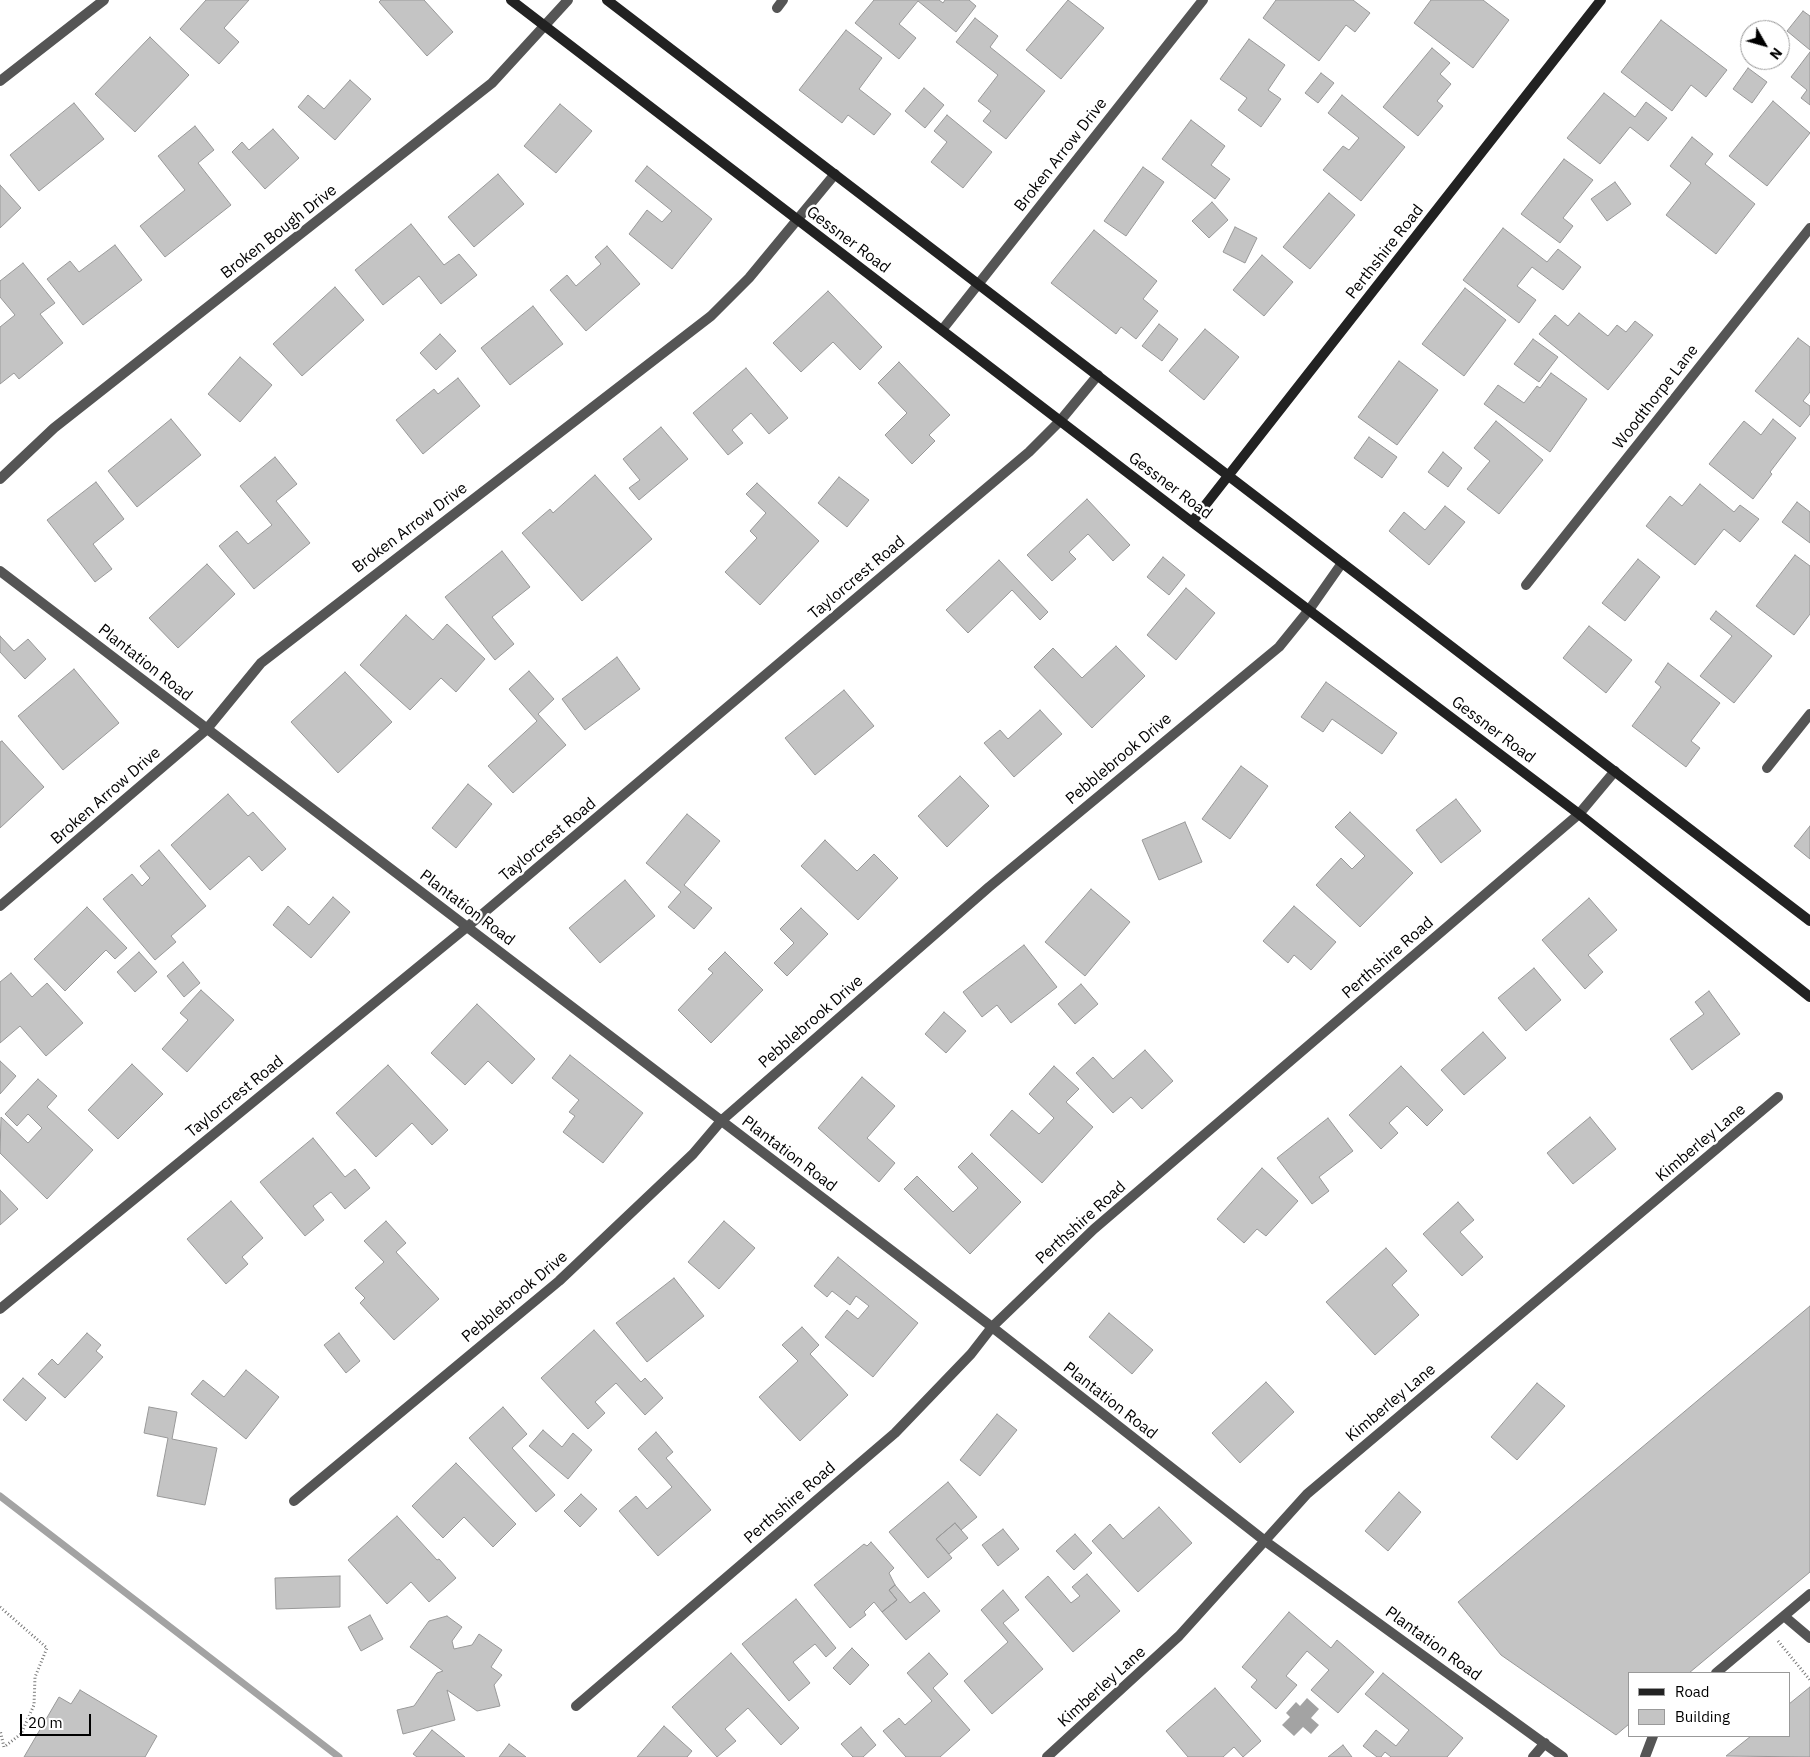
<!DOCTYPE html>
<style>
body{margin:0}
#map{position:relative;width:1810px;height:1757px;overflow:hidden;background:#fff;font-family:"IBM Plex Sans",sans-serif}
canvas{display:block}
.legend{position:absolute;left:1628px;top:1672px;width:162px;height:65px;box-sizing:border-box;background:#fff;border:1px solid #999;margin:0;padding:6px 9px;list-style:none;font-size:15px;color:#000}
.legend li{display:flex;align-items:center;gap:10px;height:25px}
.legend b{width:25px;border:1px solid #999}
.north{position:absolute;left:1740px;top:20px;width:50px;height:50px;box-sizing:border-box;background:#fff;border:1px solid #999;border-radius:50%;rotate:128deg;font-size:14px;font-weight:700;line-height:20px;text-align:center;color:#000}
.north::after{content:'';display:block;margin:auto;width:18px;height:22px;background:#000;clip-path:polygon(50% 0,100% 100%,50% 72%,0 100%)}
.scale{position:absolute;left:20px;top:1714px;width:71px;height:22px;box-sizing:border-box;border:2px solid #000;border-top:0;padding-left:6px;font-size:15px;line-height:18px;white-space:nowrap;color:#000;-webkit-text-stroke:4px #fff;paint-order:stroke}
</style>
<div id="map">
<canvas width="1810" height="1757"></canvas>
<ul class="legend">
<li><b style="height:6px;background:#222"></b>Road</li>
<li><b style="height:14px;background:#c4c4c4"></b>Building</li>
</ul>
<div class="north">N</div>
<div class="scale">20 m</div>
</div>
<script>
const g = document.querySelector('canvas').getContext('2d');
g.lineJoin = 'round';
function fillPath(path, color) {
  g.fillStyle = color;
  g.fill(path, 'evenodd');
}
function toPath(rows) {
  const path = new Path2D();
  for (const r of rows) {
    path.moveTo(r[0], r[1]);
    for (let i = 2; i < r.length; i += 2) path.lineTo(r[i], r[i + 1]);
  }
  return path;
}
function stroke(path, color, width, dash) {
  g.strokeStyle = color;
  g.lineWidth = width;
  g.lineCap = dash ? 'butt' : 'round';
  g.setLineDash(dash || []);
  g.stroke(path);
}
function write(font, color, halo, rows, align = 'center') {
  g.font = font + ' "IBM Plex Sans",sans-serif';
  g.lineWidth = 5;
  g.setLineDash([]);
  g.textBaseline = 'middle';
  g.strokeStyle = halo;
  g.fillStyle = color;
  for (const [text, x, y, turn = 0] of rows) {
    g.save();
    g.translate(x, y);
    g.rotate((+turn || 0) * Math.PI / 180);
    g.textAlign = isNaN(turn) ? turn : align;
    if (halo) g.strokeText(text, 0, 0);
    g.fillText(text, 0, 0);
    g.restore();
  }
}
fillPath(toPath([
 [1307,1698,1319,1709,1311,1718,1319,1725,1311,1734,1303,1727,1294,1736,1282,1725,1290,1717,1286,1713,1296,1702,1300,1706]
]), '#a3a3a3');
stroke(toPath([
 [0,1496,339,1757]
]), '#a3a3a3', 7);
const building = toPath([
 [206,0,249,0,224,28,239,42,219,64,180,29,206,0],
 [381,0,424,0,453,32,427,56,379,2,381,0],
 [874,0,939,0,943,3,945,0,969,0,976,6,956,32,918,1,899,24,916,38,899,59,855,23,874,0],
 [1068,0,1104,28,1061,79,1026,50,1068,0],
 [1276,0,1353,0,1370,13,1355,32,1346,25,1319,61,1263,18,1276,0],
 [1431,0,1483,0,1509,20,1473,68,1414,23,1431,0],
 [1803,11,1810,16,1810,50,1787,31,1803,11],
 [975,18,998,36,990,47,1045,91,1006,139,983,121,991,111,978,101,998,75,956,42,975,18],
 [1661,20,1727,70,1706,97,1691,85,1672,111,1621,72,1661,20],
 [846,30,882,58,859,89,891,114,874,135,848,115,842,123,799,90,846,30],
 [150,37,189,75,135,132,95,94,150,37],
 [1249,39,1285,65,1268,90,1281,99,1261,127,1238,110,1247,98,1220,79,1249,39],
 [1432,48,1450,63,1440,74,1451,84,1437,101,1443,106,1418,136,1383,107,1432,48],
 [1810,52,1810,105,1801,98,1807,90,1791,77,1810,52],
 [1748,68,1767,82,1752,103,1733,89,1748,68],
 [1321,73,1334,83,1318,103,1305,93,1321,73],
 [350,80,371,99,335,140,298,107,308,95,324,109,350,80],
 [924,88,944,105,925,128,905,111,924,88],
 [1604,93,1635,117,1646,102,1667,118,1648,141,1630,127,1600,164,1567,138,1604,93],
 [1342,95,1405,147,1361,201,1323,170,1343,146,1349,150,1359,138,1328,113,1342,95],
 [1773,101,1810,133,1767,186,1729,156,1773,101],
 [74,103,104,139,39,191,10,155,74,103],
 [560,104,592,131,556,173,524,146,560,104],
 [947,115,992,152,963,188,931,162,947,142,934,131,947,115],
 [1191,120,1225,146,1211,165,1230,179,1215,199,1162,159,1191,120],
 [195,126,214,150,198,163,231,205,165,257,140,226,185,190,158,156,195,126],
 [273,129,299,158,265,189,232,152,242,142,249,150,273,129],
 [1692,137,1713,154,1705,164,1755,204,1716,254,1666,215,1691,183,1670,166,1692,137],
 [1564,159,1593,180,1563,218,1573,226,1560,243,1521,214,1564,159],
 [647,166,712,219,672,269,629,234,647,210,662,222,672,211,635,181,647,166],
 [1143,167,1164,182,1126,236,1104,221,1143,167],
 [498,174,524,204,474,247,448,217,498,174],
 [1615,182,1631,204,1607,221,1591,199,1615,182],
 [0,185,21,208,0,228,0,185],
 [1329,193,1355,215,1310,269,1283,247,1329,193],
 [1212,202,1228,220,1209,238,1192,221,1212,202],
 [411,224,444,265,459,254,477,275,441,304,419,276,383,305,355,270,411,224],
 [1235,227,1257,238,1245,263,1223,252,1235,227],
 [1503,228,1547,262,1558,249,1581,267,1563,290,1532,267,1517,286,1536,300,1519,323,1463,280,1503,228],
 [1094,230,1157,281,1143,299,1158,311,1136,339,1121,327,1116,334,1051,283,1094,230],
 [115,245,142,280,83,325,47,279,70,261,79,272,115,245],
 [607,246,640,284,586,331,550,290,567,275,576,286,601,264,595,257,607,246],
 [1262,255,1293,282,1264,316,1233,290,1262,255],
 [23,263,55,303,40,314,63,343,19,379,14,373,0,384,0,327,15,315,0,297,0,281,23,263],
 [335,287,364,320,302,376,273,344,335,287],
 [1465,288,1506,320,1464,376,1422,344,1465,288],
 [828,291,882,347,860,370,833,342,801,372,773,343,828,291],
 [533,306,563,344,510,385,481,348,533,306],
 [1579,313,1608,336,1617,325,1626,332,1635,321,1653,335,1608,390,1539,334,1555,315,1568,326,1579,313],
 [1159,324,1178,339,1162,361,1142,346,1159,324],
 [1205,329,1239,357,1204,400,1169,371,1205,329],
 [440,334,456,351,436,370,420,353,440,334],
 [1798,338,1810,347,1810,392,1803,401,1810,406,1810,414,1800,427,1755,391,1798,338],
 [1533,339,1558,357,1539,382,1514,364,1533,339],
 [240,357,272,385,240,422,208,394,240,357],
 [1399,361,1438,390,1397,445,1358,417,1399,361],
 [899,362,950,415,929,435,935,441,912,464,885,435,907,413,878,383,899,362],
 [746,368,788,418,769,434,751,413,732,430,743,443,728,455,693,413,746,368],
 [1551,373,1587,399,1550,452,1484,404,1498,385,1524,403,1537,386,1540,388,1551,373],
 [458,378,480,406,423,454,396,420,434,389,438,394,458,378],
 [171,419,201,455,137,507,108,471,171,419],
 [1773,419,1796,438,1770,472,1772,474,1753,499,1709,464,1744,421,1761,435,1773,419],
 [1496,421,1543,460,1499,514,1467,489,1490,461,1474,448,1496,421],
 [661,427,688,459,639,500,629,488,640,480,623,459,661,427],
 [1369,437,1397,457,1382,478,1354,458,1369,437],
 [1443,452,1462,468,1448,487,1428,472,1443,452],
 [275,457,297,484,276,501,310,543,254,589,219,546,237,531,248,544,272,525,240,486,275,457],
 [595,475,652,539,582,601,522,533,550,509,553,513,595,475],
 [839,477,869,500,847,527,818,503,839,477],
 [96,482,124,519,93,544,112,569,95,582,47,520,96,482],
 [757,483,819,541,760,605,725,572,757,538,750,531,766,513,746,494,757,483],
 [1700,484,1734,512,1740,505,1759,519,1740,542,1724,529,1695,565,1646,526,1670,496,1682,506,1700,484],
 [1087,499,1130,545,1113,561,1088,534,1069,552,1076,559,1052,581,1027,555,1087,499],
 [1797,502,1810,512,1810,543,1782,522,1797,502],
 [1445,506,1465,522,1429,565,1389,531,1404,512,1425,530,1445,506],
 [502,551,530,587,492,617,514,644,495,660,445,597,502,551],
 [1795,555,1810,566,1810,614,1794,635,1756,606,1795,555],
 [1163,557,1185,575,1169,595,1147,577,1163,557],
 [1638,559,1660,577,1625,621,1602,603,1638,559],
 [999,560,1048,612,1040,620,1012,590,968,633,946,610,999,560],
 [207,564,235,594,178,648,149,618,207,564],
 [1186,588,1215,613,1176,660,1147,635,1186,588],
 [1716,611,1772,656,1734,703,1700,676,1732,636,1710,619,1716,611],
 [406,615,433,640,447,624,485,659,456,692,441,678,410,710,360,665,406,615],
 [1589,626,1632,660,1606,693,1563,658,1589,626],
 [0,636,14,651,28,639,46,659,25,679,0,652,0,636],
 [1116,646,1145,676,1092,728,1034,667,1053,648,1082,678,1116,646],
 [617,657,640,689,585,730,562,699,617,657],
 [1668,663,1720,703,1691,741,1700,748,1686,767,1632,726,1661,687,1655,682,1668,663],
 [74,669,119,723,63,770,18,716,74,669],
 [529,671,554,699,538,714,566,745,513,793,488,766,537,721,509,689,529,671],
 [345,672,392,722,338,773,291,722,345,672],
 [1326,682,1397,733,1382,754,1332,719,1323,732,1301,717,1326,682],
 [844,690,874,726,815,775,785,738,844,690],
 [1040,710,1062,734,1014,777,984,743,1000,730,1008,739,1040,710],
 [2,741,44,787,0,828,0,742,2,741],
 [1241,766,1268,786,1230,839,1202,819,1241,766],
 [960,776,989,806,947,847,918,816,960,776],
 [468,784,492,804,456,848,432,828,468,784],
 [228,794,248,816,253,812,286,849,262,871,249,856,210,890,171,845,228,794],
 [1456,799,1481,831,1441,863,1416,830,1456,799],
 [1350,812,1413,873,1360,927,1316,885,1341,858,1352,869,1365,856,1335,827,1350,812],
 [687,814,720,841,684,885,712,908,694,929,668,907,681,892,646,863,687,814],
 [1185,822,1202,862,1159,880,1142,840,1185,822],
 [1810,826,1810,859,1794,846,1810,826],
 [825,840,857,871,874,854,898,878,858,920,801,866,825,840],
 [159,850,206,906,171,936,176,942,155,960,103,899,132,874,142,886,150,878,140,866,159,850],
 [625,880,655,916,600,963,569,928,625,880],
 [1091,889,1130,922,1085,976,1045,942,1091,889],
 [333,897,350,912,311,958,273,925,288,906,309,925,333,897],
 [1589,898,1617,930,1588,955,1603,972,1585,989,1542,940,1589,898],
 [1294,906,1336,942,1311,970,1294,955,1288,963,1263,941,1294,906],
 [87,907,127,948,115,959,106,950,65,991,34,959,87,907],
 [801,908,828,934,787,976,774,963,794,943,780,929,801,908],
 [1024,945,1057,987,1011,1023,997,1005,982,1017,963,992,1024,945],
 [139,952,157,972,135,992,117,972,139,952],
 [725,952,763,990,711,1043,678,1010,713,973,708,969,725,952],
 [183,962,200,983,184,997,167,976,183,962],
 [1534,968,1561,1000,1526,1031,1498,998,1534,968],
 [11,973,32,997,47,983,83,1023,46,1056,20,1026,0,1043,0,982,11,973],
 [1081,984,1098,1004,1075,1024,1058,1004,1081,984],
 [201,990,234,1020,187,1072,162,1049,188,1020,180,1013,201,990],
 [1709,991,1740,1034,1692,1070,1670,1039,1704,1014,1695,1002,1709,991],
 [477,1004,535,1059,512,1084,488,1061,465,1085,431,1053,477,1004],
 [944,1012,966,1031,946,1053,925,1034,944,1012],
 [1483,1032,1506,1058,1464,1095,1441,1070,1483,1032],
 [1145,1050,1173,1081,1142,1109,1131,1097,1113,1113,1076,1073,1093,1057,1113,1079,1145,1050],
 [570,1055,643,1113,603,1163,563,1132,575,1116,569,1112,579,1100,552,1078,570,1055],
 [0,1061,16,1076,0,1094,0,1061],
 [132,1064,163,1094,118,1139,88,1110,132,1064],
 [388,1065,448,1130,432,1145,412,1123,376,1157,336,1113,388,1065],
 [1054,1066,1079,1089,1066,1102,1093,1127,1042,1183,990,1135,1012,1110,1039,1134,1054,1118,1029,1094,1054,1066],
 [1401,1066,1443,1110,1427,1126,1407,1106,1389,1123,1398,1133,1381,1149,1349,1115,1401,1066],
 [862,1077,895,1106,867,1138,895,1163,879,1182,818,1128,862,1077],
 [38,1079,57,1096,47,1107,93,1150,47,1199,0,1153,1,1117,28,1143,42,1128,28,1114,17,1126,5,1114,38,1079],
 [1590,1117,1616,1149,1573,1184,1547,1153,1590,1117],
 [1328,1118,1353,1151,1319,1177,1329,1191,1312,1204,1277,1158,1328,1118],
 [313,1138,345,1177,355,1169,370,1188,345,1209,331,1192,313,1206,324,1220,305,1236,260,1182,313,1138],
 [972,1153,1021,1202,970,1254,904,1189,917,1176,953,1212,978,1188,958,1167,972,1153],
 [1262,1168,1298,1201,1266,1236,1257,1229,1244,1243,1217,1219,1262,1168],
 [0,1190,18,1209,0,1225,0,1190],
 [231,1201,263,1238,242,1257,248,1264,226,1284,187,1239,231,1201],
 [1458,1202,1474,1220,1460,1232,1483,1257,1462,1276,1423,1234,1458,1202],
 [386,1221,406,1243,396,1252,439,1299,394,1340,360,1303,365,1298,355,1288,384,1262,364,1241,386,1221],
 [724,1221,755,1248,719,1289,688,1262,724,1221],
 [1386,1248,1407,1271,1392,1285,1419,1315,1375,1355,1326,1302,1386,1248],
 [838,1257,918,1323,873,1377,825,1337,847,1310,858,1319,869,1306,856,1296,850,1305,832,1291,827,1297,814,1286,838,1257],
 [674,1278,704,1316,647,1362,616,1323,674,1278],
 [1810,1306,1810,1572,1689,1673,1629,1673,1629,1724,1616,1735,1501,1655,1458,1602,1810,1306],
 [1109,1313,1153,1350,1132,1374,1089,1337,1109,1313],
 [802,1327,819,1345,810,1354,848,1395,800,1441,759,1397,798,1361,782,1345,802,1327],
 [594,1330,641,1382,645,1378,663,1398,645,1415,616,1383,595,1402,605,1413,588,1429,541,1378,594,1330],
 [87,1333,101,1345,96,1351,103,1357,65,1398,38,1374,52,1359,58,1365,87,1333],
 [339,1333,360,1361,346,1373,324,1345,339,1333],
 [246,1370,279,1397,246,1439,191,1394,203,1380,224,1397,246,1370],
 [23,1378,46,1398,26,1421,3,1400,23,1378],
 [1266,1382,1294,1412,1240,1463,1212,1433,1266,1382],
 [1537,1383,1565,1406,1517,1460,1491,1437,1537,1383],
 [149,1407,177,1412,172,1439,217,1448,205,1505,157,1496,168,1438,144,1433,149,1407],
 [503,1407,527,1434,512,1448,555,1495,536,1512,469,1438,503,1407],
 [997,1414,1017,1430,980,1476,960,1460,997,1414],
 [543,1430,562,1447,573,1433,592,1450,568,1479,529,1446,543,1430],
 [656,1432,673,1452,666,1458,711,1510,658,1556,619,1511,636,1496,647,1509,672,1487,638,1449,656,1432],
 [456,1463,516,1524,493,1547,464,1517,443,1538,412,1506,456,1463],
 [948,1482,977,1517,961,1530,955,1523,936,1539,952,1558,928,1578,889,1532,948,1482],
 [1399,1492,1421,1512,1388,1551,1365,1531,1399,1492],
 [581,1494,597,1509,580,1527,564,1511,581,1494],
 [1159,1507,1192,1543,1138,1592,1092,1541,1110,1524,1123,1539,1159,1507],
 [397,1516,437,1560,439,1559,456,1578,429,1602,411,1582,387,1604,348,1560,397,1516],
 [955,1523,968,1538,949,1554,936,1539,955,1523],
 [1003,1529,1019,1549,998,1566,982,1545,1003,1529],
 [1075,1534,1092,1553,1074,1570,1056,1551,1075,1534],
 [871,1542,894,1568,889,1573,895,1585,889,1590,897,1600,882,1612,874,1602,864,1612,866,1615,850,1628,814,1585,864,1544,867,1546,871,1542],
 [1087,1574,1120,1611,1073,1652,1025,1597,1048,1576,1071,1603,1080,1596,1072,1587,1087,1574],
 [340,1576,340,1607,276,1609,275,1578,340,1576],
 [895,1585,910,1603,924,1592,940,1611,906,1640,882,1612,897,1600,889,1590,895,1585],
 [1003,1590,1019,1610,1003,1623,1043,1669,992,1714,964,1681,1008,1642,981,1610,1003,1590],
 [796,1599,836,1648,826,1657,815,1644,793,1662,810,1683,789,1701,742,1644,796,1599],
 [1289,1612,1331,1648,1337,1640,1374,1672,1338,1713,1311,1690,1329,1670,1307,1651,1286,1676,1297,1685,1276,1709,1251,1687,1257,1680,1242,1667,1289,1612],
 [370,1615,383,1639,361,1651,348,1627,370,1615],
 [447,1616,462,1627,452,1641,454,1649,472,1645,479,1634,502,1650,491,1667,502,1675,494,1685,500,1706,477,1711,447,1690,455,1720,403,1734,397,1710,414,1706,437,1673,443,1671,410,1647,429,1621,447,1616],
 [852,1648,869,1665,850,1685,833,1668,852,1648],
 [731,1653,799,1728,781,1745,748,1708,725,1729,736,1741,717,1757,672,1707,731,1653],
 [929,1653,948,1674,933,1688,970,1730,940,1757,906,1757,883,1731,899,1718,905,1725,932,1701,907,1673,929,1653],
 [1383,1673,1463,1738,1447,1757,1391,1757,1385,1752,1381,1757,1377,1757,1363,1746,1376,1730,1396,1746,1409,1730,1365,1694,1383,1673],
 [1810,1687,1810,1757,1726,1756,1751,1736,1789,1736,1789,1704,1810,1687],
 [1215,1688,1261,1741,1243,1757,1234,1747,1223,1757,1188,1757,1166,1731,1215,1688],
 [80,1690,157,1736,145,1757,24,1757,59,1697,71,1704,80,1690],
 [664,1726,692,1751,687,1757,637,1757,664,1726],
 [861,1727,876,1745,863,1757,853,1757,841,1744,861,1727],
 [432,1730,465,1757,417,1757,413,1754,432,1730],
 [509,1744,526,1757,499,1757,509,1744],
 [1343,1745,1352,1757,1328,1757,1343,1745]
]);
fillPath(building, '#c4c4c4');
stroke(building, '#999', 1);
stroke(toPath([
 [0,1607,47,1648,35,1677,34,1705,21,1734,4,1747,0,1730],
 [1778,1641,1810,1680]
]), '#777', 3, [1, 2.5]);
stroke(toPath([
 [1784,1616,1810,1638],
 [1716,1673,1810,1594],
 [1645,1757,1653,1736]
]), '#555', 10);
stroke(toPath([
 [777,8,783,0],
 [0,81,104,0],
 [942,330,1203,0],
 [0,479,54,428,492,83,568,0],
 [0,571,992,1327,1265,1541,1563,1757],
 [1526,585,1810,228],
 [1767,768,1810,714],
 [0,906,206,730,261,663,711,316,749,278,835,174],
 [0,1309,467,927,1029,452,1060,421,1098,375],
 [294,1501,559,1281,693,1154,721,1121,989,887,1279,647,1309,610,1342,563],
 [576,1706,895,1433,971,1354,992,1327,1094,1229,1579,814,1615,771],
 [1047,1757,1179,1636,1307,1494,1778,1097],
 [1533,1757,1545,1743]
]), '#555', 10);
stroke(toPath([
 [511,0,1192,522,1579,814,1810,997],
 [607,0,1810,921],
 [1192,522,1601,0]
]), '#222', 10);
write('16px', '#000', '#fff', [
 ["Broken Arrow Drive",1061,155,-52],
 ["Broken Bough Drive",279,232,-38],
 ["Gessner Road",848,240,37],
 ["Perthshire Road",1385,252,-52],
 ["Woodthorpe Lane",1656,397,-52],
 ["Gessner Road",1170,486,37],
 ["Broken Arrow Drive",410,528,-37],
 ["Taylorcrest Road",857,578,-40],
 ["Plantation Road",145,663,38],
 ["Gessner Road",1493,730,37],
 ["Pebblebrook Drive",1119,759,-40],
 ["Broken Arrow Drive",106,796,-41],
 ["Taylorcrest Road",548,840,-40],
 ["Plantation Road",467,908,37],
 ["Perthshire Road",1388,958,-41],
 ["Pebblebrook Drive",811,1022,-41],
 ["Taylorcrest Road",235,1097,-39],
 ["Kimberley Lane",1701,1143,-40],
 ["Plantation Road",789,1154,37],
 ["Perthshire Road",1081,1223,-42],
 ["Pebblebrook Drive",515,1297,-40],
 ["Plantation Road",1110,1401,38],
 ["Kimberley Lane",1391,1403,-40],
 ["Perthshire Road",790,1503,-41],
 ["Plantation Road",1433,1644,36],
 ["Kimberley Lane",1102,1687,-42]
]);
</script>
